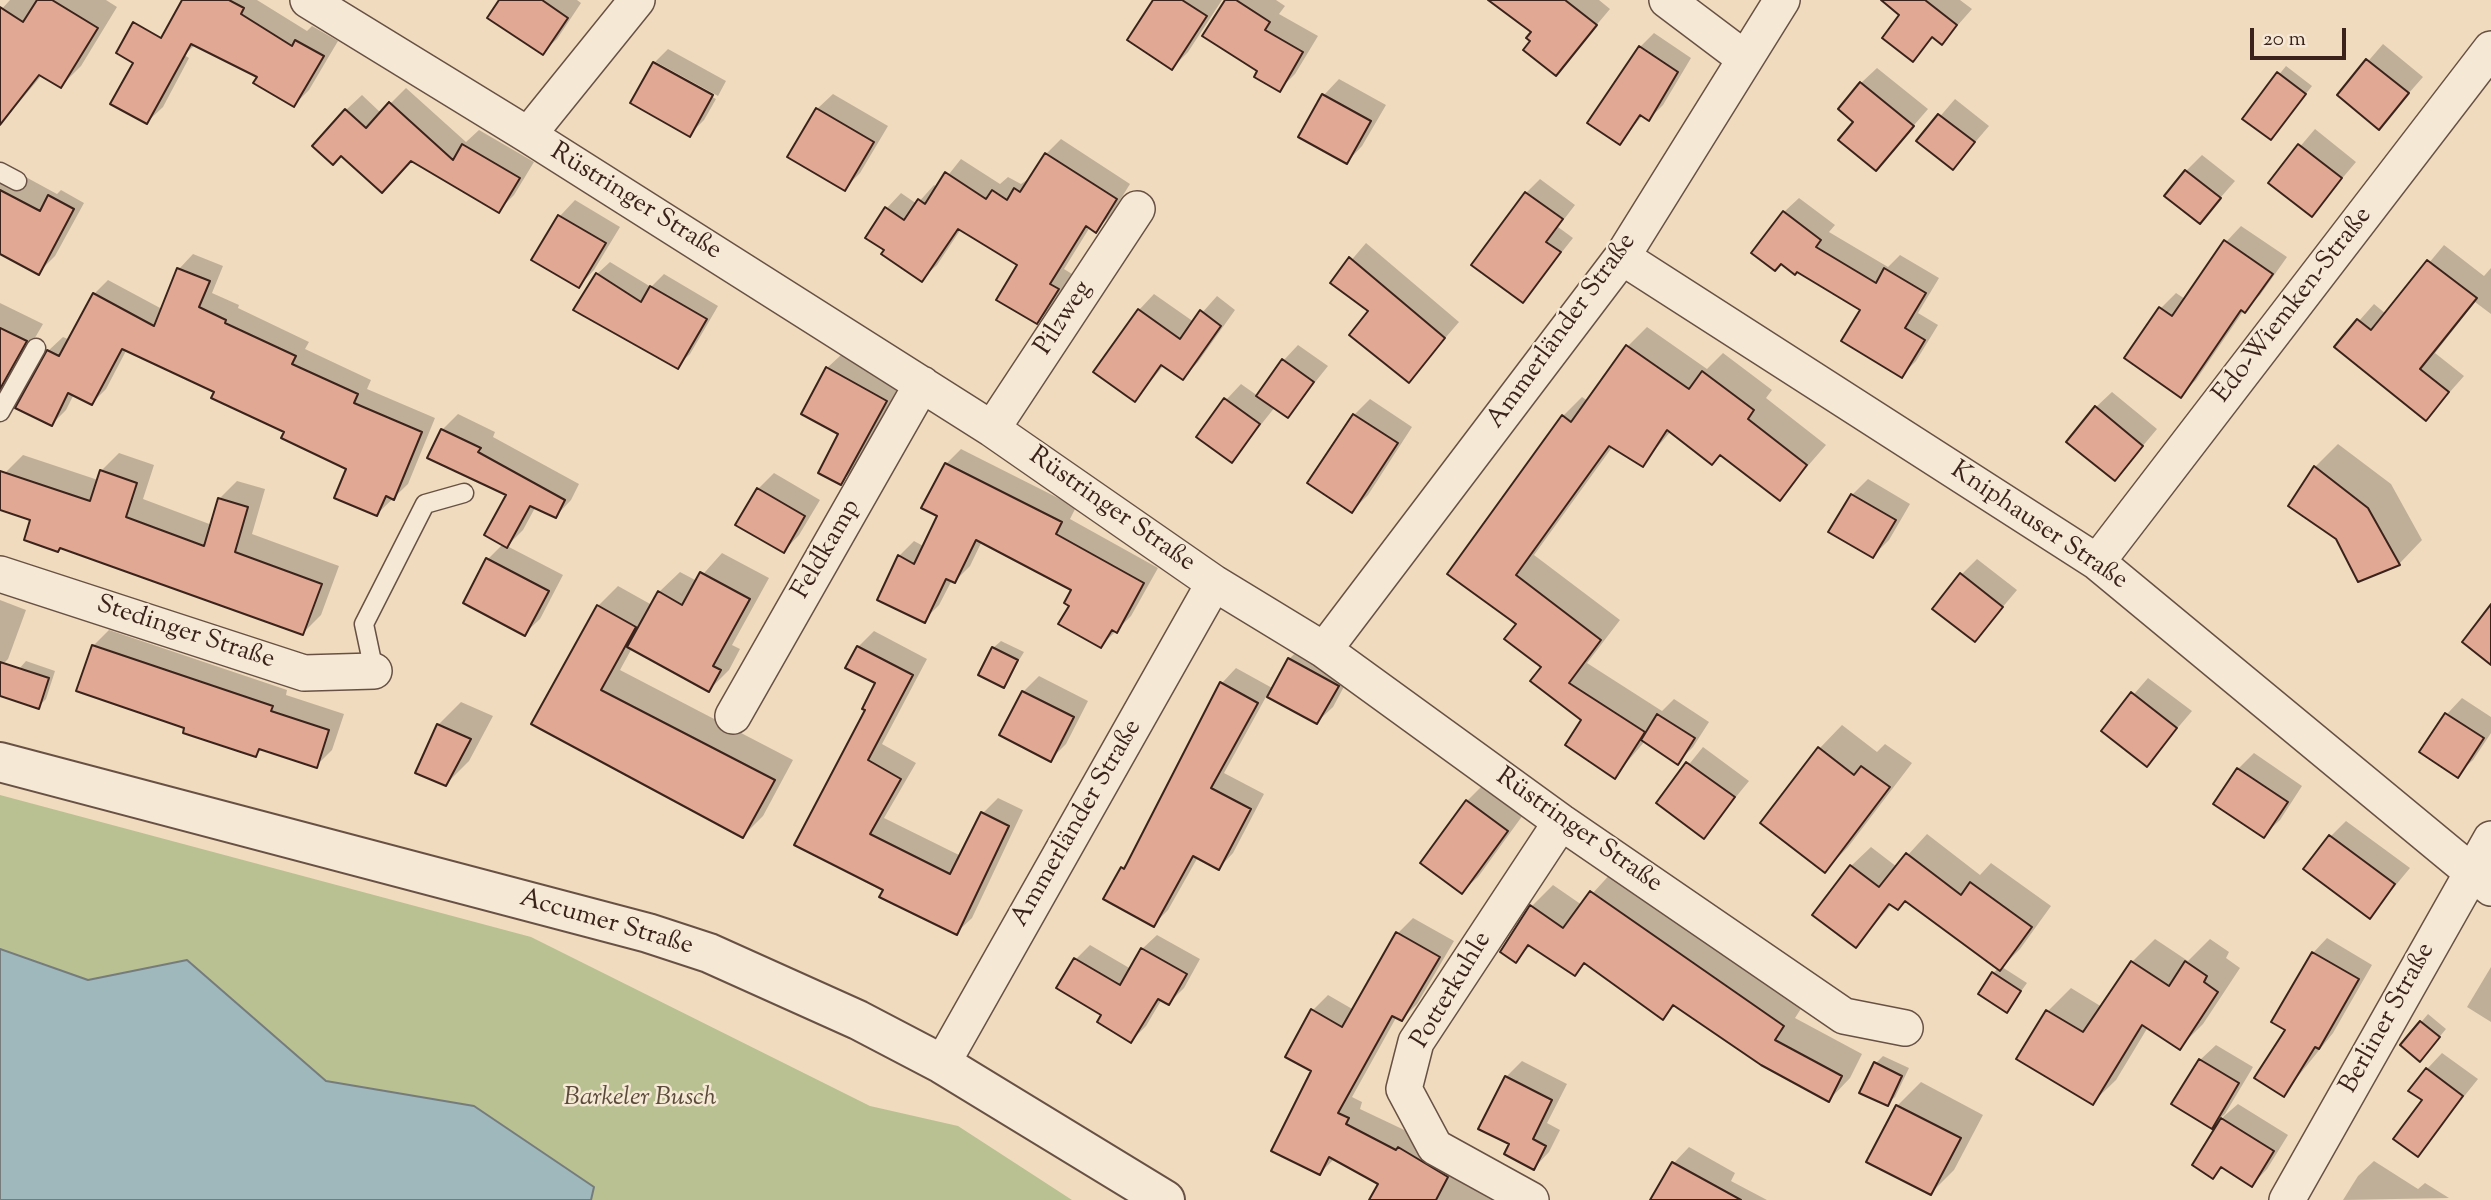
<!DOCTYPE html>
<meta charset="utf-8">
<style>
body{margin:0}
#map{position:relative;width:2491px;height:1200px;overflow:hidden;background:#f0dbbe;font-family:"Sorts Mill Goudy",serif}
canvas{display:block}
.scale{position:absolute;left:2250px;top:28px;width:96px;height:32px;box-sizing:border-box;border:4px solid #3b231b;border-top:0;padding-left:9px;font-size:21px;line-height:24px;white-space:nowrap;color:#3b231b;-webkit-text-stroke:5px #f5e8d5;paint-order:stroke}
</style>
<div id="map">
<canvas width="2491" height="1200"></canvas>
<div class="scale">20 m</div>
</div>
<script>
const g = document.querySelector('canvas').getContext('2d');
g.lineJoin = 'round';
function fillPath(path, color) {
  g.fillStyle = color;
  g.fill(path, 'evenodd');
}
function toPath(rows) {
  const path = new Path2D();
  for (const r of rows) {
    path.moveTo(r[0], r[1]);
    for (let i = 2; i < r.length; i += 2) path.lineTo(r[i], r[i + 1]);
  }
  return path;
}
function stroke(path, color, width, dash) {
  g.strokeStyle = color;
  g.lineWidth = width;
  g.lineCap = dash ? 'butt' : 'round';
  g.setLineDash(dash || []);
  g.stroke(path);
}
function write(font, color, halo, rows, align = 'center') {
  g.font = font + ' "Sorts Mill Goudy",serif';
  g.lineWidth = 5;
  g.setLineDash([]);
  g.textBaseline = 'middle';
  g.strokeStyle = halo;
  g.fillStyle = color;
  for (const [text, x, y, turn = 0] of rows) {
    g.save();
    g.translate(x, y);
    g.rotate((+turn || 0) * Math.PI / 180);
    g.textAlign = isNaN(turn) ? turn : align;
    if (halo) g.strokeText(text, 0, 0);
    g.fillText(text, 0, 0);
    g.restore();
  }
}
fillPath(toPath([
 [0,795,531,937,870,1106,958,1126,1072,1200,591,1200,593,1187,474,1106,326,1081,187,960,88,980,0,949]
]), '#b9c092');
const water = toPath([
 [0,949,88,980,187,960,326,1081,474,1106,594,1187,591,1200,0,1200,0,949]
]);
fillPath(water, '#9eb8bc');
stroke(water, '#767c7c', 2);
fillPath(toPath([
 [10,0,106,0,117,7,81,66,61,86,42,75,0,125,0,11],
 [184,0,257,0,307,31,312,26,338,41,309,90,294,105,259,77,195,45,184,55,189,58,163,107,147,122],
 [501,0,577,0,581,3,557,39,542,53],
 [1155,0,1222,0,1188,52,1172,68],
 [1227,0,1276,0,1285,6,1279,14,1318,36,1295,74,1279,90,1260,71],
 [1491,0,1599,0,1610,9,1556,73,1533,41,1533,32],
 [1901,0,1960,0,1972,9,1942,43,1934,37,1913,59],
 [1654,33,1691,58,1663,105,1649,119,1643,115,1619,143,1640,47],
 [2383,44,2423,77,2379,127,2339,95],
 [668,49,726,81,718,96,656,62,656,66,716,99,704,120,690,134,654,63],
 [2286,66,2312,86,2278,130,2244,118],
 [1877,68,1928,109,1876,169,1856,121,1861,83],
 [1339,79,1386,105,1362,146,1347,162,1324,95],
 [406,88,466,142,479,130,534,162,514,195,498,211,412,159,397,175,346,110,362,95,381,113],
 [833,94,888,126,860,173,845,188,817,109],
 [1955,99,1989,126,1953,168,1919,141],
 [2315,129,2356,162,2312,214,2270,182],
 [1061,139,1130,184,1110,216,1096,230,1090,227,1064,269,1072,274,1052,307,1037,322,1019,264,961,229,937,265,922,279,867,237,887,208,901,193,917,204,934,185,938,188,961,159,1000,184,1008,177,1021,184,1033,176,1046,154],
 [2202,155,2235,181,2200,221,2186,171],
 [0,163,57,194,61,190,84,203,55,256,38,273,0,252],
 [1540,179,1575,205,1558,227,1573,238,1523,301,1526,193],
 [1799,198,1835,225,1829,232,1888,267,1900,255,1939,278,1918,313,1938,325,1916,361,1902,375,1862,309,1781,263,1784,212],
 [575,200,620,227,594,270,579,286,560,216],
 [2241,226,2287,257,2260,295,2244,310,2196,380,2180,396,2161,308,2176,293,2185,299,2226,242],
 [1366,243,1459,322,1409,380,1370,311,1332,283],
 [2444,245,2484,276,2491,268,2491,314,2475,302,2435,353,2464,376,2426,419,2336,347,2374,304,2386,314],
 [193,254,223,266,212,293,239,305,238,308,309,342,305,349,371,380,367,389,435,418,408,484,377,514,348,468,217,391,127,349,106,389,92,403,74,394,66,410,52,424,48,351,63,337,70,340,94,294,108,280,162,309,179,269],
 [610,262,651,287,664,274,718,306,690,354,677,366,597,274],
 [1154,294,1194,322,1217,296,1235,310,1198,362,1183,378,1164,365,1135,400,1139,310],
 [0,303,43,324,11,379,0,391],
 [1647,327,1707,369,1723,353,1772,390,1766,398,1826,445,1779,499,1721,454,1671,431,1642,465,1613,446,1534,555,1620,620,1587,663,1662,711,1674,699,1709,722,1693,747,1678,762,1645,741,1615,776,1584,719,1543,666,1519,623,1449,574,1563,416,1582,397,1588,401,1628,346],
 [1298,345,1328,366,1288,416,1275,407,1232,461,1226,400,1241,384,1258,396,1283,361],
 [841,355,899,386,854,469,840,483,840,433,827,368],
 [2112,392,2157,429,2115,479,2096,407],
 [1370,399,1412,427,1368,495,1352,511,1309,483,1354,415],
 [458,414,495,432,493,437,579,484,571,500,556,516,536,506,523,530,507,546,563,575,540,619,524,634,488,559,503,544,508,494,442,430],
 [2338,444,2391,484,2422,540,2399,564,2315,467],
 [961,449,1076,507,1070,519,1158,568,1131,616,1101,646,1071,605,1073,590,982,541,970,566,955,581,952,580,939,605,924,620,899,556,914,541,925,547,940,515,946,464],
 [119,453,154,465,143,499,212,525,219,499,237,481,265,489,252,534,339,566,321,615,303,633,0,508,0,488,5,473,23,455,98,480,101,471],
 [774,473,820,500,799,535,784,551,758,489],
 [1868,479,1910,504,1889,540,1873,556,1852,495],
 [722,553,769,578,732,645,740,649,729,670,709,690,632,648,620,670,793,760,763,816,743,836,533,724,598,606,618,586,652,605,659,592,680,572,697,581],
 [1977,559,2017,590,1975,640,1962,574],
 [0,600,26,610,8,659,0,667],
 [109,630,287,690,286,695,344,714,332,750,316,766,263,748,256,755,187,727,93,646],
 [874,631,927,659,882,744,916,763,884,818,961,856,983,813,998,798,1023,810,972,918,956,933,885,889,796,845,867,709,877,683,858,647],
 [1001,641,1024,652,1003,686,993,648],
 [1305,644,1353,670,1333,707,1317,722,1267,695,1224,773,1264,794,1233,853,1219,868,1198,857,1168,910,1153,925,1122,868,1130,860,1222,683,1236,668,1274,689,1289,659],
 [26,661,55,671,46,699,38,707,19,669],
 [1039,676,1088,701,1066,744,1050,760,1001,735,1023,692],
 [2148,678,2192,711,2147,764,2103,730],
 [2462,698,2491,717,2491,733,2473,760,2457,775,2422,752,2447,714],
 [461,702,493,716,469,761,446,784,438,725],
 [1842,725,1877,752,1885,744,1912,763,1848,847,1825,871,1819,749],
 [1703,747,1749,781,1704,836,1658,803],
 [2254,753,2302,786,2280,820,2264,835,2238,769],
 [1483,785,1523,815,1478,877,1462,892,1467,801],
 [2346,821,2410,868,2370,916,2330,837],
 [1927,834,1980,875,1991,863,2051,906,2020,949,2002,967,2027,983,2007,1011,1993,973,1999,968,1906,900,1892,904,1856,946,1851,866,1871,847,1897,867],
 [1613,871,1804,1004,1795,1018,1862,1054,1850,1078,1829,1100,1676,1005,1663,1017,1586,962,1575,974,1531,945,1516,960,1502,951,1532,906,1553,885,1582,905],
 [1413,918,1454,941,1417,1004,1402,1019,1397,1016,1352,1097,1362,1102,1360,1109,1436,1145,1520,1200,1387,1200,1380,1183,1335,1158,1320,1173,1313,1010,1328,995,1354,1010,1398,933],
 [1157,935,1200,959,1184,988,1169,1003,1162,999,1146,1026,1131,1041,1103,1014,1076,959,1090,945,1131,969,1142,949],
 [2327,938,2372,965,2333,1033,2283,1095,2287,1029,2313,953],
 [2155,939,2188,961,2210,939,2229,952,2226,958,2240,968,2203,1024,2179,1048,2148,1027,2116,1080,2092,1103,2048,1011,2071,988,2102,1007,2132,962],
 [2491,967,2491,1022,2467,1007],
 [2428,1014,2446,1029,2427,1052,2402,1045],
 [2216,1045,2253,1067,2225,1114,2211,1126,2200,1060],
 [2442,1053,2478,1079,2417,1155,2427,1069],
 [1883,1056,1909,1068,1895,1097,1887,1104,1876,1063],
 [1522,1061,1567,1084,1547,1123,1560,1130,1549,1152,1534,1168,1511,1143,1506,1077],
 [1921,1082,1983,1115,1954,1170,1931,1193,1897,1106],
 [2238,1104,2288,1135,2267,1169,2252,1185,2223,1167,2213,1177,2194,1165,2224,1116],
 [1689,1147,1735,1173,1731,1181,1767,1200,1652,1200,1674,1163],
 [2374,1161,2418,1189,2425,1183,2449,1198,2343,1200,2358,1176]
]), '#0003');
const building = toPath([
 [37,0,52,0,98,28,61,88,39,75,0,125,0,7,23,22,37,0],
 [182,0,229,0,244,8,241,14,292,46,295,40,324,56,294,107,253,83,257,77,191,44,147,124,110,104,133,63,116,53,133,22,161,38,182,0],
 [499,0,542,0,568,18,543,55,487,18,499,0],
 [1153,0,1182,0,1207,16,1172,70,1127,40,1153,0],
 [1225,0,1236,0,1270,22,1265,30,1303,52,1280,92,1254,77,1257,71,1202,36,1225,0],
 [1488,0,1565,0,1597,25,1556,76,1523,50,1530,41,1526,38,1531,32,1488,0],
 [1881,0,1925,0,1957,25,1942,45,1932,37,1913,62,1882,38,1899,15,1881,0],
 [1639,46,1678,72,1649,121,1640,115,1620,145,1587,123,1639,46],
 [2366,59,2409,93,2379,130,2337,95,2366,59],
 [653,62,713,95,690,137,630,103,653,62],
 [2277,72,2306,94,2271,140,2242,119,2277,72],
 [1860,82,1914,126,1876,171,1838,140,1853,122,1838,109,1860,82],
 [1322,94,1371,121,1347,164,1298,137,1322,94],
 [389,102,453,160,462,144,520,178,499,213,411,161,382,193,341,156,333,165,312,146,345,109,366,128,389,102],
 [816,108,874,142,845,191,787,157,816,108],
 [1938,114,1975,142,1953,170,1916,141,1938,114],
 [2298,144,2342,178,2312,217,2268,183,2298,144],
 [1045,153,1117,199,1096,233,1086,226,1050,284,1059,289,1037,324,996,300,1017,265,958,229,922,282,881,254,884,250,865,238,885,207,904,220,918,199,925,204,945,172,986,199,992,190,1007,200,1014,188,1020,192,1045,153],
 [2185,170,2221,198,2200,224,2164,196,2185,170],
 [0,190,40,211,48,195,74,209,39,275,0,254,0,190],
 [1525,192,1563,219,1546,242,1561,252,1523,303,1471,265,1525,192],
 [1783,211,1821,240,1816,247,1876,283,1884,268,1926,293,1905,328,1925,340,1902,378,1841,341,1860,310,1797,272,1795,275,1781,264,1775,271,1751,253,1783,211],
 [558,215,606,243,579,288,531,260,558,215],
 [2224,240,2273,274,2245,313,2241,310,2181,398,2124,358,2159,307,2172,316,2224,240],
 [1349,257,1445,338,1409,383,1349,335,1368,311,1330,283,1349,257],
 [2427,260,2477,298,2420,369,2449,392,2426,421,2334,347,2357,319,2371,330,2427,260],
 [177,268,210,281,199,307,226,320,225,323,296,356,292,364,358,394,354,403,422,432,394,500,386,496,377,516,334,498,346,469,281,438,284,432,211,398,214,392,122,349,92,405,68,393,52,426,15,408,47,350,59,356,93,293,154,326,177,268],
 [596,273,641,302,650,286,707,319,678,369,573,310,596,273],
 [1138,309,1180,339,1200,310,1221,326,1183,380,1161,365,1135,402,1093,372,1138,309],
 [0,328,27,341,0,389,0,328],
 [1626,345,1689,389,1702,371,1754,410,1748,419,1807,465,1780,501,1720,455,1712,465,1667,430,1643,467,1609,446,1516,575,1601,640,1569,683,1645,732,1615,779,1565,745,1581,720,1530,681,1541,667,1504,639,1516,624,1447,574,1562,415,1571,422,1626,345],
 [1282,359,1314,382,1288,418,1256,396,1282,359],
 [826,367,887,401,841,485,818,473,838,434,801,414,826,367],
 [1224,398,1260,424,1232,463,1196,437,1224,398],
 [2095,406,2143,446,2115,481,2066,442,2095,406],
 [1353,414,1398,443,1352,513,1307,483,1353,414],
 [441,429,481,448,478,452,565,500,556,518,530,506,507,548,484,535,506,495,427,458,441,429],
 [945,463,1062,522,1056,534,1144,583,1117,633,1112,630,1101,648,1058,624,1069,606,1064,603,1071,590,976,540,955,583,946,579,925,623,877,600,898,555,914,564,937,516,921,508,945,463],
 [2314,466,2368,508,2400,565,2358,582,2336,539,2288,506,2314,466],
 [100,470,137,483,126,517,204,546,218,498,248,507,235,552,322,584,303,635,60,548,58,552,24,540,30,520,0,510,0,471,90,501,100,470],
 [757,488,805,516,784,553,735,525,757,488],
 [1851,494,1896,520,1873,558,1828,532,1851,494],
 [486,558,549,591,525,636,463,603,486,558],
 [700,572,750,599,713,666,721,670,709,692,627,647,658,591,682,605,700,572],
 [1960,573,2003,607,1975,642,1932,609,1960,573],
 [2491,604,2491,665,2462,642,2491,604],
 [597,605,636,627,601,690,775,780,743,838,531,724,597,605],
 [92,645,273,706,271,711,329,730,317,768,259,749,256,757,183,733,184,728,76,691,92,645],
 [857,646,913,675,868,760,901,779,870,834,950,874,981,812,1009,826,957,935,879,897,883,890,794,845,865,710,862,709,875,683,845,668,857,646],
 [992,647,1018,660,1004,688,978,675,992,647],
 [1288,658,1339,686,1317,724,1267,697,1288,658],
 [0,662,49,678,39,709,0,696,0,662],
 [1220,682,1258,703,1211,788,1251,809,1219,870,1193,856,1154,927,1103,899,1121,867,1124,869,1220,682],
 [1022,691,1074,717,1051,762,999,735,1022,691],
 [2131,692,2177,728,2147,767,2101,731,2131,692],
 [2445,713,2484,738,2458,778,2419,752,2445,713],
 [1657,714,1695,738,1678,765,1641,740,1657,714],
 [437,724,471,739,446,786,415,773,437,724],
 [1818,747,1854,775,1861,766,1890,787,1825,873,1760,823,1818,747],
 [1686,762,1735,797,1704,839,1656,803,1686,762],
 [2237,768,2288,802,2264,838,2213,804,2237,768],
 [1466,800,1508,831,1462,894,1420,863,1466,800],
 [2329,835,2395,884,2370,919,2303,869,2329,835],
 [1906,853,1961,895,1970,882,2032,927,2000,971,1905,901,1898,910,1889,904,1856,948,1812,915,1850,865,1879,887,1906,853],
 [1590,891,1784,1026,1775,1040,1842,1076,1829,1102,1761,1065,1673,1005,1663,1020,1584,963,1575,976,1528,945,1516,963,1500,952,1530,905,1563,928,1590,891],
 [1396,932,1440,957,1402,1021,1392,1016,1338,1113,1349,1118,1346,1124,1396,1150,1398,1147,1448,1177,1436,1200,1369,1200,1378,1184,1329,1157,1320,1175,1271,1151,1311,1071,1285,1057,1311,1009,1342,1027,1396,932],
 [1141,948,1187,974,1169,1005,1158,999,1131,1043,1097,1022,1101,1015,1056,988,1074,958,1120,985,1141,948],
 [2312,952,2359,979,2319,1049,2315,1047,2284,1097,2254,1078,2285,1030,2271,1022,2312,952],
 [2131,961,2169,986,2185,961,2207,976,2204,982,2218,992,2180,1050,2142,1025,2093,1105,2016,1059,2046,1010,2083,1032,2131,961],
 [1992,972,2021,991,2007,1013,1978,994,1992,972],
 [2420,1021,2440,1037,2420,1062,2400,1045,2420,1021],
 [2199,1059,2239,1083,2212,1129,2171,1104,2199,1059],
 [1874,1062,1902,1076,1888,1106,1859,1093,1874,1062],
 [2426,1068,2463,1096,2418,1157,2393,1139,2422,1100,2408,1091,2426,1068],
 [1505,1076,1552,1100,1533,1139,1546,1146,1534,1170,1504,1154,1509,1144,1478,1129,1505,1076],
 [1896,1105,1961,1138,1931,1195,1866,1162,1896,1105],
 [2221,1118,2274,1151,2252,1187,2221,1167,2213,1179,2192,1165,2221,1118],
 [1672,1162,1741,1200,1650,1200,1672,1162]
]);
fillPath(building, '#e1a994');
stroke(building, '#3b231b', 2);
const service = toPath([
 [0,172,17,181],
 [0,412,36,348],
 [374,671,364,624,425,504,464,493]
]);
const minor = toPath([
 [308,0,528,135,992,429,1214,583,1324,650,1561,822,1844,1016,1905,1028],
 [1667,0,1744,58],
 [528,135,637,0],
 [1622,257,2097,562,2491,888],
 [992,429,1137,209],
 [2097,562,2491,49],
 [0,574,304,673,374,671],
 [1324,650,1622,257,1782,0],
 [733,716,922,384],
 [942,1064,1214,583],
 [1531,1200,1435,1147,1404,1089,1416,1042,1561,822],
 [2287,1200,2491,839]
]);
const tertiary = toPath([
 [0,762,648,933,709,953,858,1020,942,1064,1165,1200]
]);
stroke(service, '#685144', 21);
stroke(minor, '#685144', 38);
stroke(tertiary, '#685144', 42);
stroke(service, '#f5e8d5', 18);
stroke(minor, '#f5e8d5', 35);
stroke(tertiary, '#f5e8d5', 38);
write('26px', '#3b231b', '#f5e8d5', [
 ["Rüstringer Straße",635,203,32],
 ["Edo-Wiemken-Straße",2294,306,-52],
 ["Pilzweg",1065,319,-57],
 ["Ammerländer Straße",1563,332,-54],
 ["Rüstringer Straße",1111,511,35],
 ["Kniphauser Straße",2038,527,34],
 ["Feldkamp",828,550,-60],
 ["Stedinger Straße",185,634,18],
 ["Ammerländer Straße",1078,824,-60],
 ["Rüstringer Straße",1578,832,35],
 ["Accumer Straße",606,924,16],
 ["Potterkuhle",1453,991,-59],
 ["Berliner Straße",2389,1019,-61]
]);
write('italic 26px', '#5a4a39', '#f5e8d5', [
 ["Barkeler Busch",640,1100]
]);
</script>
